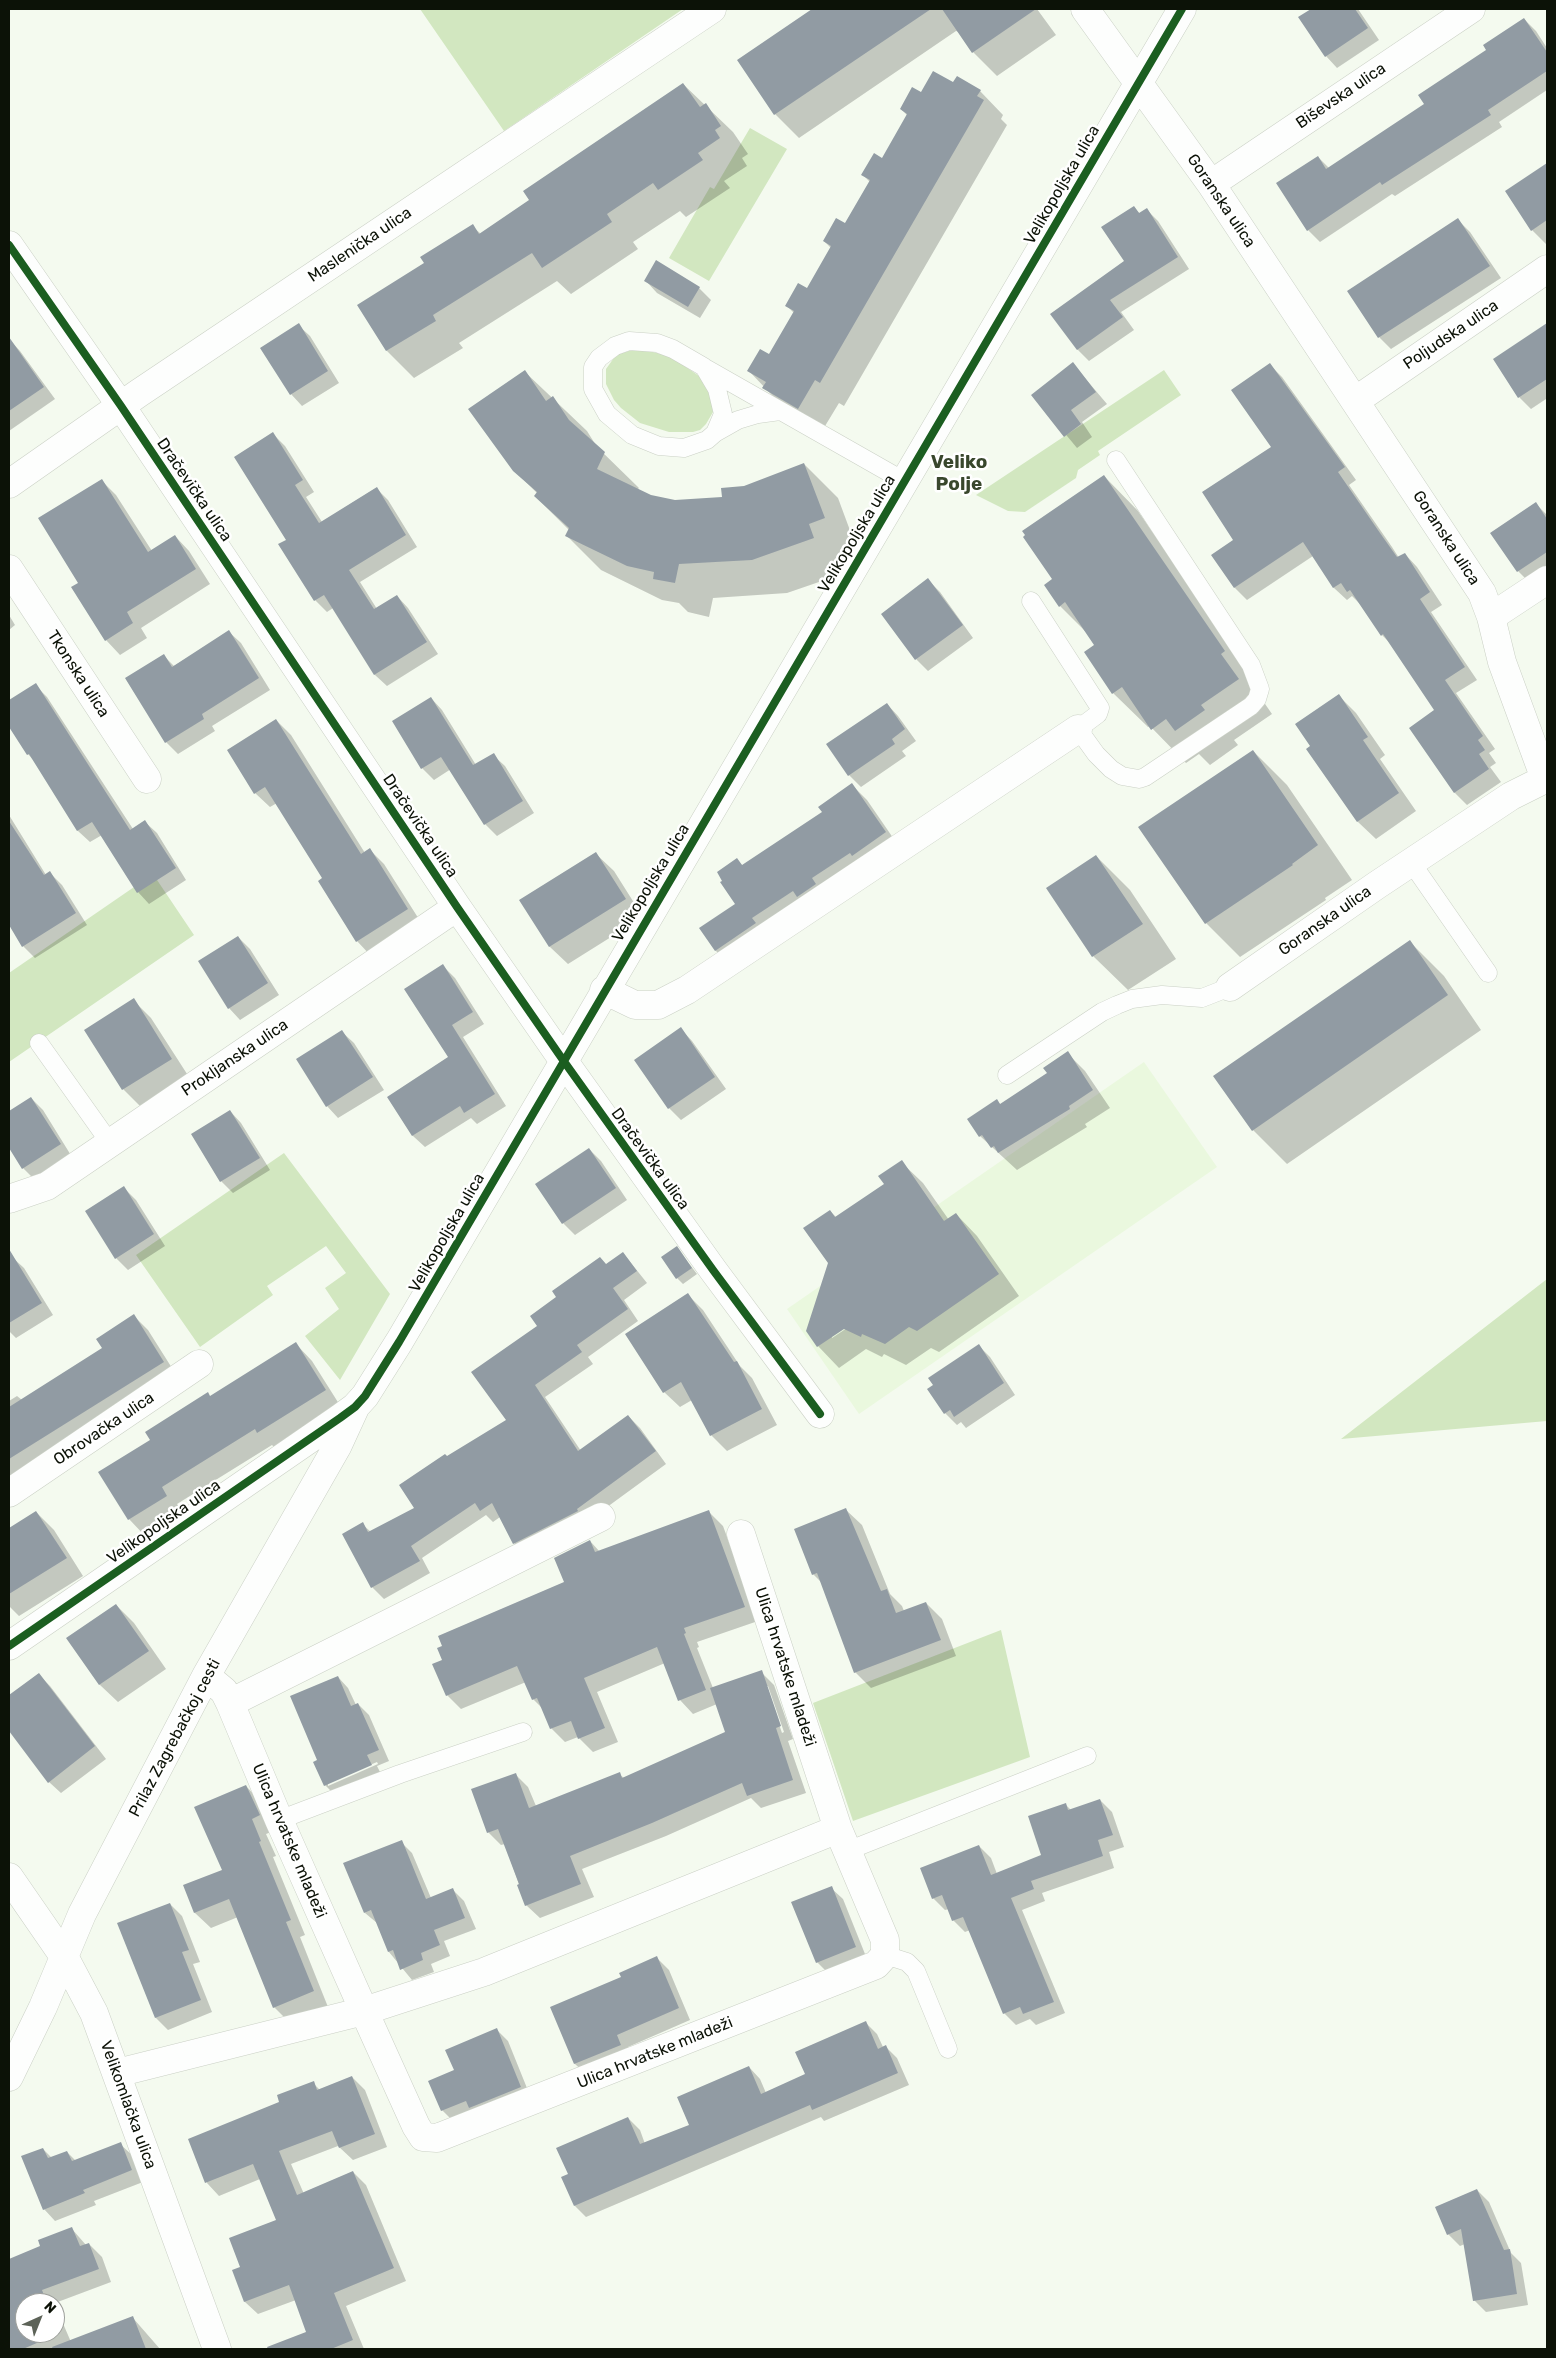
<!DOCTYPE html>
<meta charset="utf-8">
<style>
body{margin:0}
#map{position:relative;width:1556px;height:2358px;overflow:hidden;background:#f4faef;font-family:Rubik,sans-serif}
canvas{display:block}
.frame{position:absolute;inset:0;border:10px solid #0c1207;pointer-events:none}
.north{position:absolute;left:15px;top:2293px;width:50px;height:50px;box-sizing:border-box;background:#fff;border:1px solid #9ea09c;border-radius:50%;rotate:44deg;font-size:14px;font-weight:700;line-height:20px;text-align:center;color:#0c1207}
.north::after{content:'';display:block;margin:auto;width:18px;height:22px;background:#5d6358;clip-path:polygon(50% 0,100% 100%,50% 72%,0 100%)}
</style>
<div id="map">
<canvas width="1556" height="2358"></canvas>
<div class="frame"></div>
<div class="north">N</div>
</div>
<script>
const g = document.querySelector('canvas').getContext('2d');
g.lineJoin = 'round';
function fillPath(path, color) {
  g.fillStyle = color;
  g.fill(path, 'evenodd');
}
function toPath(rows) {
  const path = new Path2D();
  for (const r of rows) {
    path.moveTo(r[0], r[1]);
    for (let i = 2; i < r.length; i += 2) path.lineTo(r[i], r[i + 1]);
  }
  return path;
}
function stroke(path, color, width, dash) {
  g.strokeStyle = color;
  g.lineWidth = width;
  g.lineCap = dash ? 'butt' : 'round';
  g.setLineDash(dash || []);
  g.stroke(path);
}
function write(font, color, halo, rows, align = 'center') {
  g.font = font + ' Rubik,sans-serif';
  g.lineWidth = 5;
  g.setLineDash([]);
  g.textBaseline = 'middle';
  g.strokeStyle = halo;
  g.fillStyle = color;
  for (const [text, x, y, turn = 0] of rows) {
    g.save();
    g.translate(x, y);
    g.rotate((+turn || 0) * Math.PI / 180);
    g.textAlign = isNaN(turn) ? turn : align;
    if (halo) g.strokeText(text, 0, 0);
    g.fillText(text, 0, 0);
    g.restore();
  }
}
fillPath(toPath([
 [1144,1062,1217,1167,859,1414,787,1309]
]), '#eaf8de');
fillPath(toPath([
 [420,9,683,9,504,131],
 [750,128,787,149,709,281,669,258,710,187,714,189],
 [632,350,644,350,670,356,699,376,706,385,712,402,713,412,706,424,700,430,693,432,669,432,640,423,621,408,614,400,606,384,606,369,616,355],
 [1164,370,1181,395,1098,451,1100,455,1078,470,1076,478,1025,512,1008,511,976,495],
 [153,874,194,935,9,1062,9,973],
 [284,1153,390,1294,340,1380,305,1336,339,1309,325,1288,346,1273,326,1246,267,1286,273,1295,200,1347,136,1255],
 [1547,1279,1547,1421,1341,1439],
 [1001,1630,1030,1757,853,1821,813,1703]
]), '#d2e7c0');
fillPath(toPath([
 [814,9,1037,9,1056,35,997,76,973,52,960,32,956,31,799,138,775,114,739,60],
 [1313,9,1358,9,1379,40,1337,68,1326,56,1300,18],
 [1524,19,1536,31,1547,48,1547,90,1499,122,1502,127,1395,196,1392,194,1320,242,1308,230,1318,157,1329,168,1426,104],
 [683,84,733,132,748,154,742,158,747,166,724,181,730,188,686,217,680,211,633,242,638,249,571,294,557,281,459,343,463,348,414,378,387,351,359,305,425,263,472,226,481,234,531,200],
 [954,84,980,91,1003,115,1001,119,1007,125,844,406,839,403,822,431,787,411,749,371,769,355,794,313,787,306,807,290,831,248,824,241,845,224,870,182,863,175,883,160,908,116,901,109,921,94],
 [1547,164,1547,245,1532,230,1506,191],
 [1134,207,1140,214,1147,210,1158,221,1189,269,1121,312,1134,330,1089,361,1078,350,1052,314,1126,262],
 [1458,220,1470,232,1501,278,1391,349,1379,337,1348,291],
 [646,281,699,288,711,300,700,318,657,293],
 [298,325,310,336,339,383,302,406,291,394],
 [1541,329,1547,336,1547,401,1546,399,1531,409,1519,397],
 [9,339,20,351,55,399,9,431],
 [1073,364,1107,404,1082,422,1092,437,1077,448,1033,395],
 [1270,365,1282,377,1356,480,1349,485,1392,547,1399,558,1405,554,1417,567,1442,605,1431,612,1477,680,1456,693,1495,749,1489,753,1496,763,1490,767,1501,782,1467,805,1455,793,1411,728,1436,710,1393,646,1382,635,1360,604,1352,596,1347,600,1334,588,1313,556,1247,600,1235,588,1213,555,1235,540,1272,447],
 [525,372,587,431,597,447,639,488,637,490,650,497,675,501,723,498,744,488,804,464,838,498,858,552,842,558,848,572,787,593,713,598,709,617,688,612,679,603,662,600,601,570,567,536,569,530,535,496,538,494,514,470],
 [273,434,285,446,314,492,306,497,322,522,376,488,388,500,417,547,360,582,377,609,397,596,408,608,438,654,387,686,375,675,333,608,327,612,315,600,288,540],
 [1104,476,1138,511,1258,686,1254,688,1272,714,1234,740,1238,745,1210,765,1199,754,1186,763,1150,726,1148,727,1113,693,1085,652,1096,645,1089,635,1060,606,1054,580],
 [101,480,116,495,152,551,175,536,189,551,210,584,141,628,147,638,120,655,106,640,80,583],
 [1536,504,1547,515,1547,571,1530,583,1518,571,1492,533],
 [928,580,940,592,973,638,928,671,916,659],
 [9,615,15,625,9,630],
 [229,632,241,643,270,690,212,726,215,731,178,754,166,742,126,679,163,655,174,666],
 [35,685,47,697,133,829,145,822,157,833,186,880,149,904,138,892,102,835,90,842,78,831,35,762,28,754,9,725,9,701],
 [1338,695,1356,713,1385,755,1380,759,1416,811,1376,839,1358,822,1308,749,1312,747],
 [431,698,442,710,476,765,493,755,505,766,534,813,497,836,485,824,451,769,434,780,422,768],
 [887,704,898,716,916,741,902,751,906,756,861,787,849,775,828,744],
 [276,720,291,735,365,853,370,850,384,864,422,924,371,956,357,941,324,879,277,803,270,807,255,793],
 [1253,751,1287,785,1352,880,1325,898,1326,900,1240,957,1206,923],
 [852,785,867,800,900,848,731,966,716,951,701,928,736,904,737,860,743,866,824,812],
 [9,815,46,875,50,873,62,885,87,925,35,958,23,946,9,923],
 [596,854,614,871,643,917,568,964,550,947,521,900],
 [1096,856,1130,890,1176,959,1128,990,1093,956],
 [238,937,250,949,279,995,240,1020,229,1008],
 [1410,942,1444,976,1481,1030,1287,1164,1253,1130],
 [443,966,455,978,484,1024,463,1037,506,1106,477,1124,471,1118,425,1147,413,1136,389,1097,449,1057],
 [133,1000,151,1018,189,1077,141,1107,123,1089],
 [681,1029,692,1041,726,1089,681,1120,669,1108],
 [342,1032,354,1043,384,1090,338,1118,327,1106],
 [1067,1053,1085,1071,1110,1108,1085,1124,1087,1127,1017,1170,980,1136,996,1100,1001,1105,1048,1073],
 [31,1098,43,1110,72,1157,35,1180,23,1168,9,1145,9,1112],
 [230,1111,241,1123,270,1170,233,1193,221,1181],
 [589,1149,601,1161,627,1200,575,1235,563,1223,537,1184],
 [901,1162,923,1183,949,1220,956,1214,977,1236,1019,1296,939,1352,931,1348,906,1365,884,1354,882,1357,866,1349,839,1368,818,1346,829,1263,830,1211,837,1218,885,1184],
 [848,1324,850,1326,832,1338,832,1335],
 [124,1188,136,1200,165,1246,128,1270,116,1258],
 [677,1248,697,1274,683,1284,677,1278],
 [623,1253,647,1283,624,1300,638,1321,588,1357,593,1364,545,1397,581,1451,628,1416,640,1428,666,1464,588,1521,525,1555,514,1543,500,1517,493,1522,486,1515,422,1558,430,1573,384,1599,372,1587,362,1524,371,1532,416,1508,447,1457,507,1421,538,1326],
 [12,1257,24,1268,53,1315,16,1338,9,1331,9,1259],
 [688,1295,703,1310,740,1366,752,1378,777,1425,727,1451,711,1435,692,1400,680,1407,664,1392],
 [134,1316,148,1330,177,1376,9,1482,9,1401,17,1396,22,1400,103,1349],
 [296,1344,312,1361,341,1407,275,1448,272,1445,177,1504,182,1512,145,1536,129,1519,152,1440,211,1397],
 [979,1346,990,1357,1015,1395,966,1428,961,1422,957,1425,945,1413,929,1389],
 [846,1510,862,1525,890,1594,902,1606,904,1611,926,1603,942,1619,956,1656,871,1688,855,1672,822,1583,813,1574],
 [36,1512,54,1530,83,1576,19,1616,9,1606,9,1529],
 [709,1512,723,1526,758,1621,697,1642,699,1647,697,1648,713,1688,761,1672,774,1685,793,1739,788,1741,806,1793,761,1808,751,1798,666,1836,582,1869,594,1897,540,1918,526,1905,505,1844,501,1845,488,1832,515,1774,528,1787,536,1806,619,1774,624,1778,727,1732,717,1704,693,1714,680,1700,665,1663,597,1692,618,1742,593,1752,578,1737,565,1742,551,1728,543,1709,533,1699,526,1682,461,1709,447,1695,444,1660,566,1583,590,1541,600,1552],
 [766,1686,768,1686,784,1732,782,1733],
 [116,1605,134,1623,166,1669,118,1702,100,1685,68,1638],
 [38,1674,50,1686,106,1759,61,1793,49,1782,9,1729,9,1697],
 [338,1677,348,1688,356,1705,358,1704,369,1715,389,1761,377,1766,382,1776,336,1796,325,1785,319,1761],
 [377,1762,378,1764,328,1786,328,1783],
 [246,1786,261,1802,274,1831,266,1834,276,1856,273,1857,305,1935,300,1937,328,2007,290,2023,274,2007,238,1917,211,1928,195,1913,185,1886,224,1871],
 [1100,1800,1112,1812,1124,1847,1109,1852,1114,1868,1042,1893,1045,1901,1022,1910,1065,2013,1036,2025,1030,2019,1016,2025,1004,2013,970,1930,965,1932,953,1920,949,1909,945,1910,933,1898,979,1846,991,1858,997,1874,1043,1855,1066,1805,1071,1810],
 [401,1842,412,1853,431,1898,453,1890,464,1901,476,1929,444,1941,450,1956,431,1964,434,1972,412,1980,389,1952,377,1923,365,1913],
 [831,1888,843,1899,867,1959,829,1974,817,1962],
 [170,1904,182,1916,200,1962,193,1964,212,2012,168,2030,156,2018,119,1924],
 [657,1958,669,1970,690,2020,628,2047,632,2056,587,2075,575,2064,552,2008,622,1978],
 [866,2023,877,2034,883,2047,885,2046,897,2058,909,2085,824,2121,821,2117,586,2217,575,2206,569,2175,628,2118,640,2130,645,2144,691,2126,749,2067,760,2079,766,2093,806,2075],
 [497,2030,508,2041,531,2098,453,2121,442,2110,455,2071],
 [352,2077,365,2090,387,2147,353,2160,338,2146,291,2164,304,2194,353,2172,366,2185,406,2281,346,2306,364,2349,275,2349,274,2346,308,2333,296,2300,258,2314,245,2302,242,2268,277,2221,260,2179,219,2196,207,2183,189,2140,281,2102,313,2083,320,2090],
 [120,2144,132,2155,143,2182,94,2201,96,2205,55,2221,44,2209,43,2149,52,2158,67,2152,76,2161],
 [1477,2190,1489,2202,1511,2253,1521,2263,1528,2305,1486,2312,1474,2300,1465,2244,1460,2246,1448,2234],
 [72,2229,86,2245,89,2244,102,2257,111,2282,55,2303,25,2303,25,2333,55,2333,55,2305,71,2342,133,2318,160,2349,9,2349,9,2260,42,2246]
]), '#0003');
fillPath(toPath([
 [812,9,931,9,774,115,737,60],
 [942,9,1036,9,972,53],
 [1311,9,1355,9,1368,28,1325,57,1298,17],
 [1524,18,1547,52,1547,71,1488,110,1491,115,1382,185,1380,182,1307,231,1276,183,1318,156,1326,169,1424,104,1418,95,1486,50,1483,45],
 [933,71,953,82,957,76,981,90,977,96,984,100,820,383,815,380,798,409,762,388,766,382,747,371,760,349,769,354,794,311,785,306,798,283,807,288,831,246,823,241,836,218,845,223,870,180,861,175,874,153,882,158,907,114,900,109,912,87,921,92],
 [683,83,700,107,706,103,721,126,715,130,720,138,698,153,703,160,658,190,653,183,607,214,612,222,542,268,532,253,433,315,436,321,386,351,357,305,424,263,420,257,473,224,479,234,529,200,523,191],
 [1547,163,1547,220,1531,231,1505,191],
 [1134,206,1139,213,1147,208,1178,257,1110,300,1123,317,1077,350,1050,314,1124,261,1101,227],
 [1458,218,1490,266,1378,338,1347,291],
 [656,260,700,287,688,307,644,281],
 [299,323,328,371,290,395,260,348],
 [1547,323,1547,379,1518,398,1493,359],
 [9,337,44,387,9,411],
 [1073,362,1096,392,1071,410,1081,424,1064,437,1031,395],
 [1270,363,1345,467,1338,472,1380,533,1397,557,1405,553,1430,592,1420,599,1465,667,1445,680,1483,736,1478,740,1485,750,1479,754,1489,769,1454,793,1409,728,1434,710,1383,634,1381,636,1350,590,1347,592,1341,583,1333,588,1303,542,1234,588,1211,555,1233,540,1202,492,1271,447,1231,390],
 [525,370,546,401,553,396,569,420,605,452,597,469,651,495,675,500,722,497,721,488,744,486,804,463,825,518,809,524,814,538,752,560,679,564,675,583,653,579,654,572,627,566,565,536,569,528,534,496,537,492,513,471,468,409],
 [273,432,303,480,295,485,319,523,377,487,406,535,349,570,374,609,397,595,427,642,374,675,324,595,314,601,278,544,286,540,234,457],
 [1104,475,1225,651,1221,654,1239,679,1201,705,1205,710,1175,731,1166,719,1151,730,1122,687,1112,694,1084,652,1094,645,1065,602,1059,607,1044,585,1052,579,1023,537,1025,535,1022,531],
 [102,479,148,552,175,535,196,569,127,612,133,623,105,641,71,587,78,583,38,518],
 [1536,502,1547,519,1547,552,1517,572,1490,533],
 [928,578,963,625,915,660,881,614],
 [229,630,259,678,202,714,204,719,165,743,125,678,164,654,172,667],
 [36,683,130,830,145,820,176,868,137,893,92,822,77,831,29,754,27,755,9,727,9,700],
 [1339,694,1368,737,1363,740,1399,793,1357,822,1306,749,1310,746,1295,724],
 [431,697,473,765,494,753,523,801,484,825,441,757,421,769,392,721],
 [887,703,905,729,892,739,895,744,848,776,826,744],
 [276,719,361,854,370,848,408,909,356,942,318,881,322,878,265,787,254,794,227,750],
 [1253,750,1318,845,1292,864,1293,865,1205,924,1138,827],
 [852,783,886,832,852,856,850,853,812,878,816,884,797,897,793,891,752,918,756,923,715,951,699,928,735,904,720,882,722,881,717,872,737,858,742,865,822,812,818,807],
 [9,821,44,875,50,871,76,913,22,947,9,925],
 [596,852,626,899,549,947,519,900],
 [1096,855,1143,924,1092,957,1046,888],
 [238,936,268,983,228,1009,198,961],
 [1410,940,1448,995,1252,1131,1213,1076],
 [443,964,473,1012,452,1025,495,1094,464,1113,460,1106,412,1136,387,1097,448,1057,404,989],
 [134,998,172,1059,122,1090,84,1030],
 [681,1027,715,1077,668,1109,634,1060],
 [342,1030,373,1077,326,1107,296,1059],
 [1068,1051,1093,1090,1069,1106,1070,1109,998,1153,994,1146,991,1148,982,1135,979,1137,967,1119,997,1099,1000,1104,1047,1073,1043,1068],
 [31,1097,61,1144,22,1169,9,1148,9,1111],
 [230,1110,260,1158,220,1182,191,1134],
 [589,1148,616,1188,562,1224,535,1184],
 [902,1160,944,1221,956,1213,999,1274,917,1331,909,1327,885,1344,862,1334,861,1337,844,1329,817,1347,806,1331,828,1263,803,1228,830,1210,835,1217,884,1184,878,1176],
 [124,1186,154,1234,115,1259,85,1211],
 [677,1246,692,1268,676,1279,661,1257],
 [9,1249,42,1303,9,1323],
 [623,1252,637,1271,613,1288,628,1309,577,1345,582,1352,535,1385,578,1451,628,1415,656,1451,577,1509,578,1511,513,1544,492,1503,480,1511,475,1503,411,1546,420,1561,371,1588,342,1534,363,1522,368,1532,414,1508,399,1485,445,1454,447,1456,506,1420,471,1372,537,1326,530,1316,556,1297,552,1291,600,1257,606,1264],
 [688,1293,734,1362,737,1361,762,1409,710,1436,681,1382,663,1393,625,1334],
 [134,1314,164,1362,9,1459,9,1407,102,1348,96,1339],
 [296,1342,326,1390,257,1433,255,1429,162,1487,167,1496,128,1520,98,1472,150,1440,145,1432,208,1392,210,1396],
 [979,1344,1004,1383,954,1417,950,1410,944,1414,927,1389,933,1385,928,1378],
 [846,1508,881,1591,887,1589,896,1613,926,1602,941,1640,854,1673,817,1573,812,1575,794,1529],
 [709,1510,745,1607,684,1628,686,1633,684,1634,706,1690,678,1701,657,1647,584,1678,605,1728,578,1739,571,1721,550,1729,537,1698,532,1700,517,1666,446,1696,432,1664,442,1660,437,1648,442,1646,438,1636,564,1582,554,1558,590,1540,595,1552],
 [36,1511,67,1558,9,1594,9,1528],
 [116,1604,149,1651,99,1685,66,1638],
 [762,1670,781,1726,776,1728,793,1780,747,1796,742,1783,652,1823,570,1856,581,1884,525,1906,517,1885,519,1884,498,1829,487,1833,471,1789,516,1773,529,1808,620,1772,622,1778,725,1732,710,1688],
 [39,1673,95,1746,48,1783,9,1731,9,1695],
 [338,1676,351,1706,358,1703,379,1750,367,1755,372,1765,324,1786,313,1762,317,1760,290,1696],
 [246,1785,260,1815,252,1819,261,1841,259,1842,291,1920,286,1922,314,1991,273,2008,229,1899,194,1913,183,1885,222,1870,194,1807],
 [1100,1799,1113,1835,1098,1840,1103,1856,1031,1881,1034,1889,1011,1898,1054,2002,1023,2014,1020,2007,1003,2014,963,1917,952,1921,942,1895,932,1899,920,1868,979,1845,991,1875,1041,1855,1028,1816,1066,1803,1068,1810],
 [402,1840,426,1899,453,1888,465,1918,434,1930,440,1945,421,1953,423,1960,400,1970,393,1950,388,1952,371,1910,364,1913,343,1863],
 [832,1886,856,1947,816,1963,791,1902],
 [170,1903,189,1950,182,1952,201,2000,155,2018,117,1923],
 [657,1956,679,2008,617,2035,621,2045,574,2064,550,2007,621,1977,619,1973],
 [866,2021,878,2049,886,2045,898,2073,812,2110,810,2105,574,2206,561,2177,568,2174,556,2148,628,2117,640,2144,689,2125,677,2097,749,2066,761,2094,805,2074,795,2052],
 [497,2028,521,2087,469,2108,466,2101,441,2111,428,2081,454,2070,445,2050],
 [352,2076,375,2134,339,2148,332,2131,279,2151,297,2195,353,2171,394,2268,334,2293,353,2340,331,2349,268,2349,267,2347,306,2332,289,2285,244,2302,232,2270,240,2267,229,2238,276,2220,253,2164,205,2183,188,2139,279,2102,277,2095,314,2081,317,2090],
 [121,2142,132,2170,83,2190,85,2193,43,2210,21,2156,43,2148,48,2158,67,2151,72,2161],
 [1477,2189,1504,2250,1510,2249,1517,2294,1473,2301,1461,2229,1447,2235,1435,2207],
 [72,2227,80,2246,89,2243,99,2269,42,2290,47,2303,25,2303,25,2333,55,2333,55,2321,60,2333,23,2349,9,2349,9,2259,40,2246,38,2240],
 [133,2316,146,2349,53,2349,52,2347]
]), '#919ba3');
const service = toPath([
 [629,341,657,343,673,349,704,367,717,389,723,414,715,433,707,440,684,448,659,446,632,435,607,414,593,389,593,367,599,358,615,346,629,341],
 [707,369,904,481],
 [715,433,738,420,758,414,780,411],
 [1031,601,1100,708,1098,714,1078,729,1096,754,1111,769,1122,776,1139,779,1145,777,1251,706,1257,699,1260,689,1251,665,1116,460],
 [1411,862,1488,973],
 [39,1043,110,1143],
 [1007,1075,1102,1012,1117,1005,1132,999,1162,995,1202,998,1230,987],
 [279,1820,400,1774,523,1732],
 [847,1851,1087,1756],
 [885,1955,907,1962,916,1971,948,2049]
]);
const minor = toPath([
 [1085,9,1211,184,1482,593,1491,617,1502,662,1545,779,1511,796,1377,885,1230,987],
 [1211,184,1471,9],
 [9,245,121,406,457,907,563,1060,713,1270,820,1414],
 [1355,401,1547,269],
 [9,484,139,393,712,9],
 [9,569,147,779],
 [1491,617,1547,580],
 [604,990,635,1005,658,1005,687,990,1078,729],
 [9,1199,47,1186,457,907],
 [9,1493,199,1364],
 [9,1646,340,1418,355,1407,365,1396,399,1342,1182,9],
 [206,1676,224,1691,230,1703,279,1820,364,2011,416,2126,423,2137,437,2138,876,1965,885,1955,885,1940,838,1829],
 [230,1703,601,1517],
 [9,1877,65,1958,94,2013,217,2349],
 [117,2073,364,2011,484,1972,838,1829,741,1534],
 [9,2077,43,2007,82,1914,206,1676,338,1445,355,1408]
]);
stroke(service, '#cad0c5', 19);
stroke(minor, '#cad0c5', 29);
stroke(service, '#fdfefd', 18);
stroke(minor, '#fdfefd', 28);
stroke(toPath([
 [9,245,121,406,457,907,563,1060,713,1270,820,1414],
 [9,1646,340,1418,355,1407,365,1396,399,1342,1182,9]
]), '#1b5e20', 8);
write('16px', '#0c1207', '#fff', [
 ["Biševska ulica",1341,96,-34],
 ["Velikopoljska ulica",1062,185,-60],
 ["Goranska ulica",1221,201,56],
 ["Maslenička ulica",360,245,-34],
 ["Poljudska ulica",1451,335,-34],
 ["Dračevička ulica",194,490,56],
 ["Velikopoljska ulica",857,534,-59],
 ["Goranska ulica",1446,538,57],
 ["Tkonska ulica",78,674,57],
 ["Dračevička ulica",420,826,56],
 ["Velikopoljska ulica",651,883,-59],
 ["Goranska ulica",1325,921,-35],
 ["Prokljanska ulica",235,1058,-34],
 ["Dračevička ulica",650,1159,54],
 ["Velikopoljska ulica",447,1233,-60],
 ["Obrovačka ulica",104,1429,-34],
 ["Velikopoljska ulica",164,1522,-35],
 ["Ulica hrvatske mladeži",785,1667,72],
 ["Prilaz Zagrebačkoj cesti",175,1738,-62],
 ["Ulica hrvatske mladeži",289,1841,67],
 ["Ulica hrvatske mladeži",655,2053,-22],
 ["Velikomlačka ulica",128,2105,70]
]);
write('bold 19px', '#39472d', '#fff', [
 ["Veliko",959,463],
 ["Polje",959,485]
]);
</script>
